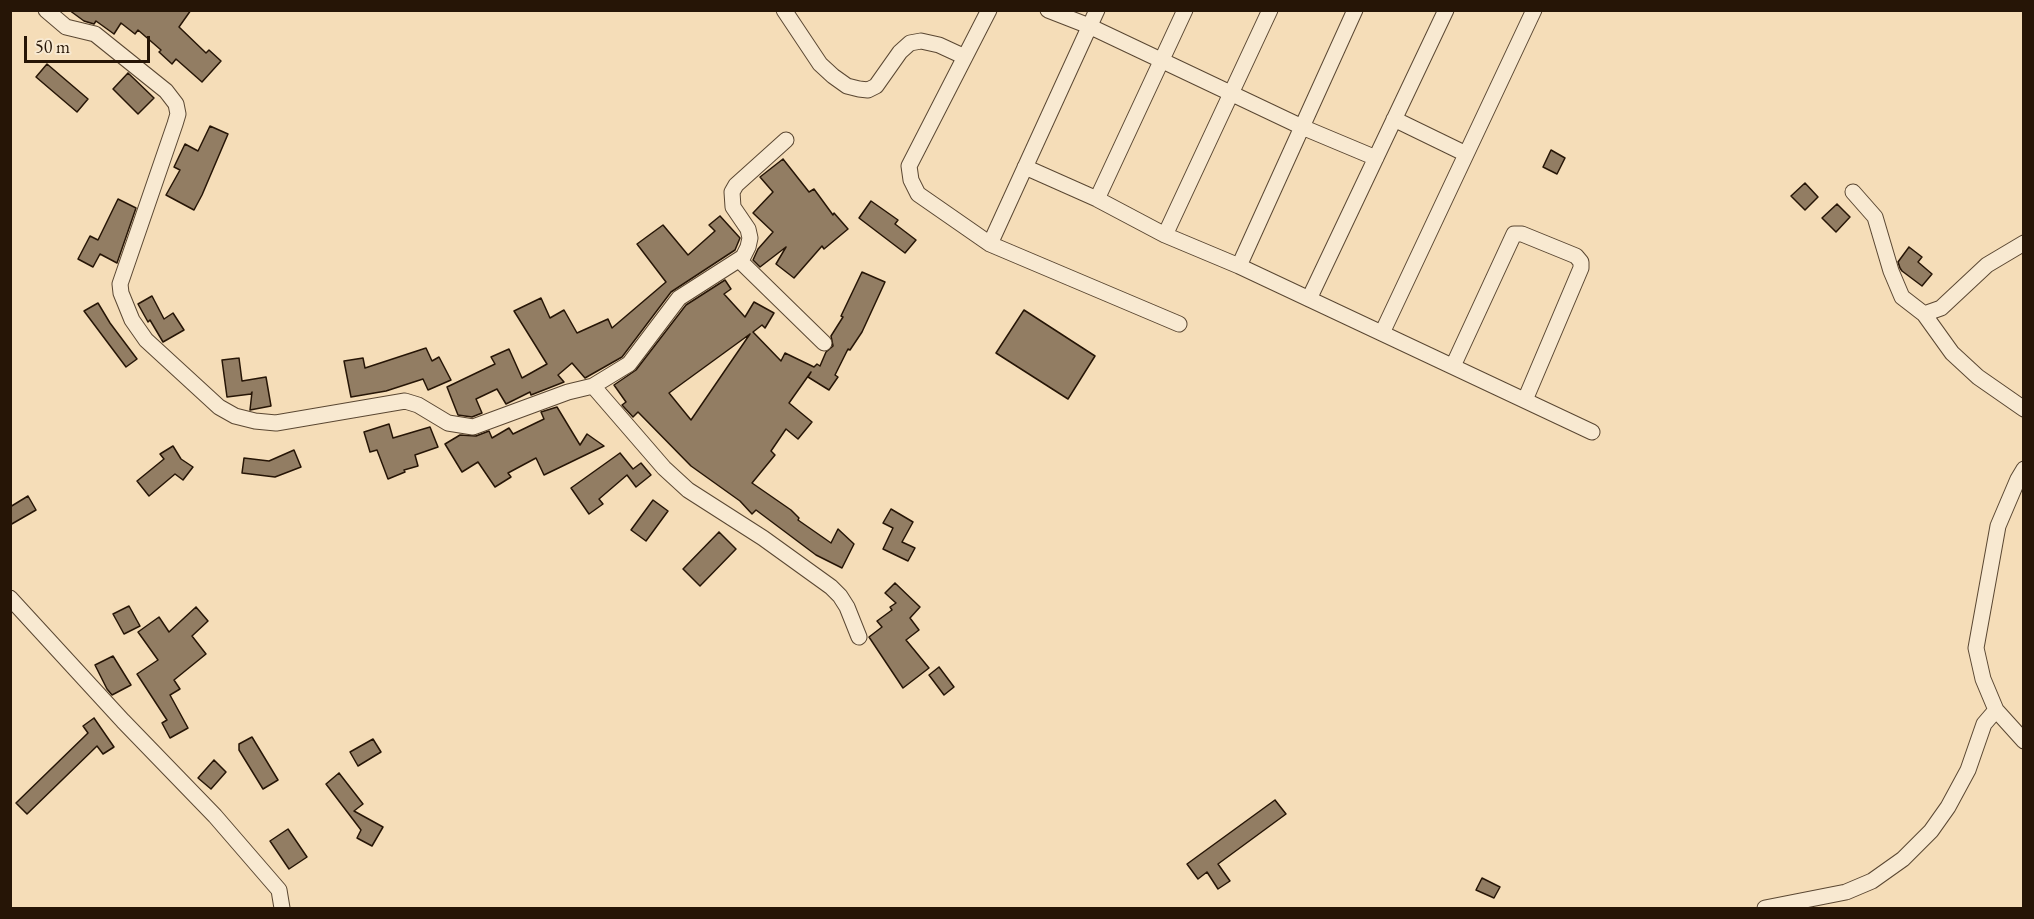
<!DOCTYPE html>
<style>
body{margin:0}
#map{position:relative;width:2034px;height:919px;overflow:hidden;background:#f5ddb8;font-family:"EB Garamond",serif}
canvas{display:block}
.frame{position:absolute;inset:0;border:12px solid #261506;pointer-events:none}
.scale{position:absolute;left:24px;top:36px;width:126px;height:27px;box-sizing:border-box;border:3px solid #261506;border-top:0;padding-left:8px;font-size:18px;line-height:21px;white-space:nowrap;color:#261506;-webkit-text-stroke:4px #f8e9d1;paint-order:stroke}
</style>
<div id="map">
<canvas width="2034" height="919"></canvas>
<div class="frame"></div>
<div class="scale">50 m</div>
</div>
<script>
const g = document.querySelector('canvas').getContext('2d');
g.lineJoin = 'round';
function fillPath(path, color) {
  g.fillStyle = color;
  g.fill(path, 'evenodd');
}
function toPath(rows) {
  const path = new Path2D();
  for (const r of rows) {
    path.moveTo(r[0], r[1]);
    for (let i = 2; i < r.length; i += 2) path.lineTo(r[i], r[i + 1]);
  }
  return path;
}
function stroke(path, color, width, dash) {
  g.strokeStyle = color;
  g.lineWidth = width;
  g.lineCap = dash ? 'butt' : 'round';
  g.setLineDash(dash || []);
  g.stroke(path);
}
const building = toPath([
 [69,10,191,10,179,27,206,53,209,50,221,61,202,82,176,59,172,64,159,52,161,50,138,30,135,34,121,23,114,34,96,21,94,24,84,21,69,10],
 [47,64,88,99,77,112,36,77,47,64],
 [128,73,154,98,138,114,113,89,128,73],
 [210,126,228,134,202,195,194,210,166,195,180,170,174,167,185,144,198,151,210,126],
 [1551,150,1565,158,1557,174,1543,167,1551,150],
 [783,159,809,192,814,189,833,215,834,213,848,229,824,249,822,246,794,278,776,264,786,247,760,267,753,260,758,249,773,232,753,213,773,192,760,177,783,159],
 [1805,183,1818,197,1805,210,1791,196,1805,183],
 [118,199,136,208,117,263,100,254,93,267,78,259,90,236,98,240,118,199],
 [871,201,898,220,895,224,916,240,905,253,859,218,871,201],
 [1837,204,1850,217,1836,232,1822,218,1837,204],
 [720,216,740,238,735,250,671,292,622,357,585,378,572,363,558,375,564,382,531,395,530,392,506,404,497,389,476,399,482,413,472,417,458,415,447,387,495,364,491,357,509,349,522,378,547,364,514,311,541,298,550,318,564,310,577,333,608,319,612,328,666,282,637,244,663,225,688,255,715,231,709,225,720,216],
 [1909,247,1922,257,1918,262,1932,274,1922,286,1902,271,1900,268,1898,262,1909,247],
 [862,272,885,282,862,332,850,350,848,349,835,375,838,377,829,390,808,377,811,372,789,403,812,422,798,439,786,429,771,451,775,455,752,483,791,510,799,518,798,520,831,543,838,529,854,544,842,568,816,555,756,510,752,514,740,501,691,466,638,412,633,417,622,405,626,402,614,385,636,370,686,305,725,280,731,289,724,294,745,317,754,302,774,313,765,328,762,325,753,332,781,361,785,353,814,367,817,364,820,366,826,352,833,346,831,336,843,317,841,316,862,272],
 [750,334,691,420,669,393,750,334],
 [152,296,164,319,173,313,184,330,163,342,150,320,148,322,138,304,152,296],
 [98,303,110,323,137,359,126,367,84,311,98,303],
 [1024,310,1095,356,1068,399,996,353,1024,310],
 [426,348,432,361,439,357,451,380,428,390,423,379,386,391,351,397,344,361,363,358,365,368,426,348],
 [239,358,242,381,266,377,271,406,250,410,252,392,251,394,227,397,222,360,239,358],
 [557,407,580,445,587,434,604,446,544,475,536,458,508,473,511,477,495,487,478,462,462,472,445,444,460,435,476,436,489,431,492,438,509,428,513,434,544,419,541,412,557,407],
 [389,424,393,438,430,427,438,447,415,455,418,466,404,470,405,472,388,479,377,450,370,452,364,432,389,424],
 [173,446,181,459,193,467,183,480,175,474,149,496,137,481,164,459,160,454,173,446],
 [294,450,301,467,275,477,242,473,244,458,269,461,294,450],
 [620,453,633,469,641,463,651,475,636,487,627,475,599,499,603,504,589,514,571,488,620,453],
 [28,496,36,510,10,525,10,507,28,496],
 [653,500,668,511,646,541,631,530,653,500],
 [891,509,913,522,902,542,915,548,908,561,883,549,893,528,883,523,891,509],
 [719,532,736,549,700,586,683,569,719,532],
 [895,583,920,607,910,618,919,630,906,640,929,668,903,688,869,637,882,627,877,621,892,610,890,607,896,603,885,593,895,583],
 [129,606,140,626,124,634,113,614,129,606],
 [196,607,208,621,192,636,206,654,174,680,180,689,170,695,188,728,170,738,162,723,167,720,137,674,158,660,138,632,159,617,169,632,196,607],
 [113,656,131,685,112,695,107,689,95,665,113,656],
 [939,667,954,687,944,695,929,675,939,667],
 [94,718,114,747,103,754,97,746,27,814,16,803,88,733,83,726,94,718],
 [252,737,278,780,263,789,239,750,239,744,252,737],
 [373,739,381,752,358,766,350,752,373,739],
 [214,760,226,772,211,789,198,778,214,760],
 [339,773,363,804,354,811,383,827,372,846,357,838,361,830,326,784,339,773],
 [1275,800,1286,814,1218,864,1230,881,1218,889,1207,872,1198,879,1187,864,1275,800],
 [288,829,307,857,289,869,270,841,288,829],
 [1482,878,1500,887,1494,898,1476,890,1482,878]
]);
fillPath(building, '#927d63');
stroke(building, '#261506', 1.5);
const street = toPath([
 [46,10,66,27,95,34,166,91,176,104,178,114,175,124,120,284,121,293,132,320,146,340,219,407,235,416,255,421,276,423,405,401,418,405,448,423,473,427,568,392,593,386,664,468,688,490,763,538,831,587,840,596,847,607,859,637],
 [784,10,820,64,833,76,847,86,859,89,868,90,876,86,900,52,910,43,921,41,939,45,965,57],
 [989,10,909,166,911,180,918,194,990,244,1179,324],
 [1048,10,1089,26,1302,127,1376,158],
 [1394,119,1466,154],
 [1025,167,1097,199,1165,235,1239,266,1592,432],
 [1853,192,1875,217,1891,271,1902,297,1924,314,1941,308,1987,265,2024,243],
 [1097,199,1185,10],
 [1165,235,1270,10],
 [990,244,1097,10],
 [739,260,824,343],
 [1239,266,1355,10],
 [1309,299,1446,10],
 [1924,314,1952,353,1978,377,2024,409],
 [1382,333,1534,10],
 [1453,366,1514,234,1522,234,1576,256,1581,262,1581,268,1525,400],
 [593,386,629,364,679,298,743,257,748,247,750,238,748,229,733,207,732,192,736,185,786,140],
 [2024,469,2018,479,1998,526,1976,648,1983,679,1996,710,2024,741],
 [10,598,123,721,215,816,279,890,282,908],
 [1765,908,1846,892,1872,881,1903,859,1931,831,1948,807,1968,770,1984,724,1996,710]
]);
stroke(street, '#5a4732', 17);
stroke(street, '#f8e9d1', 15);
</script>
